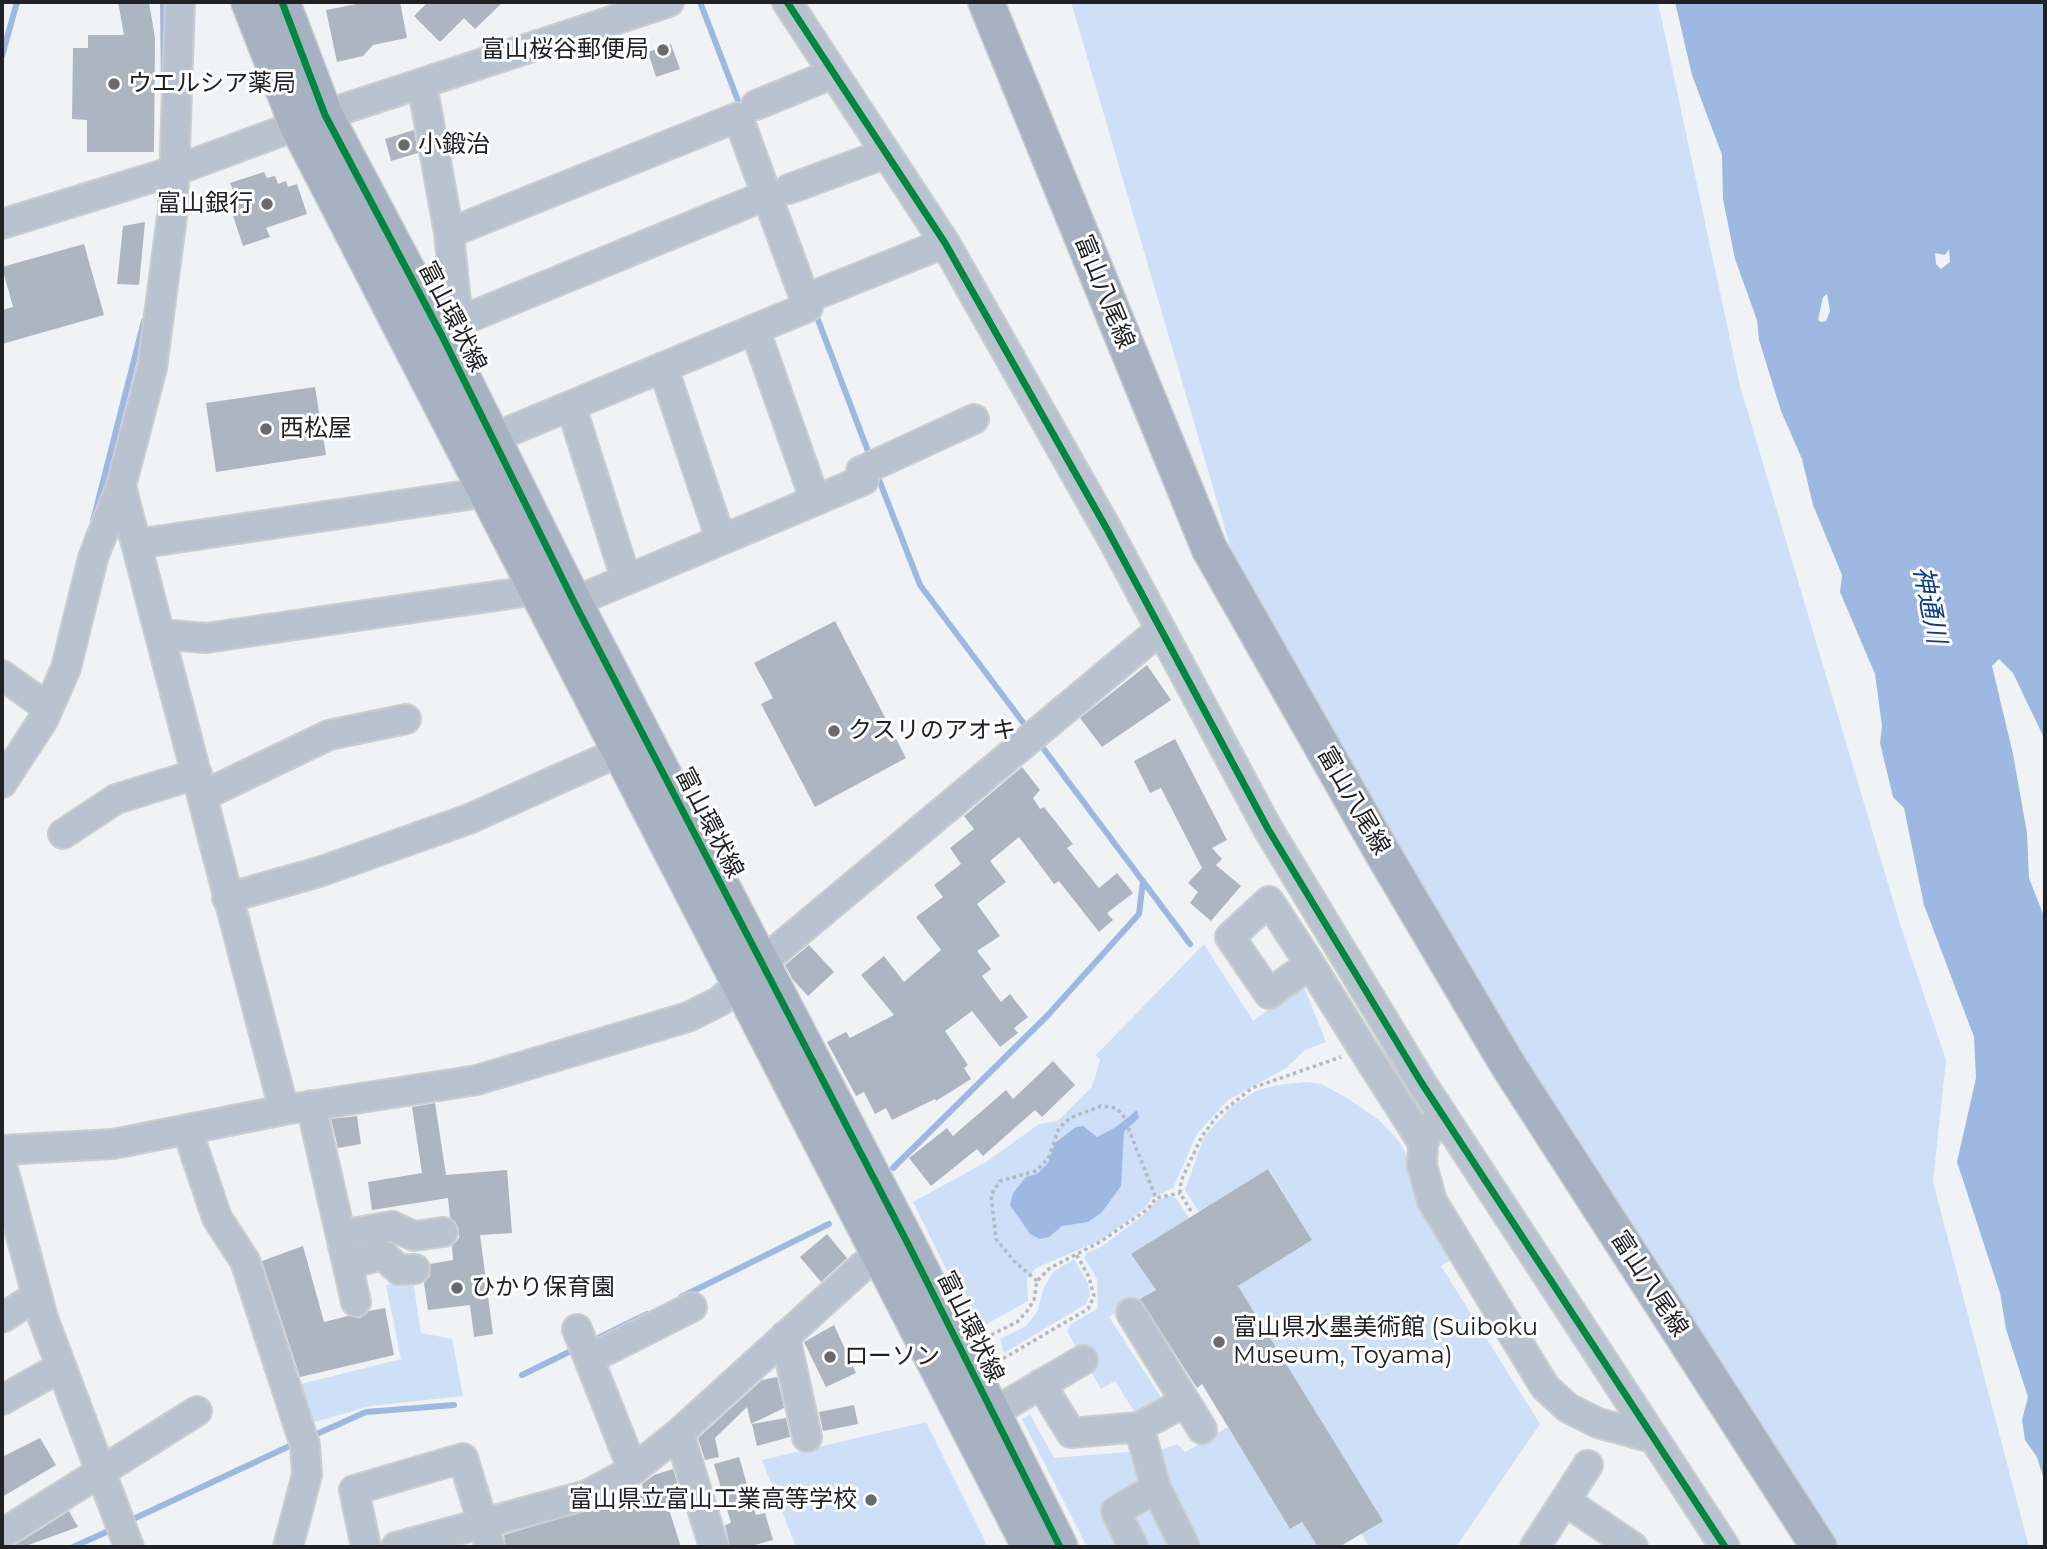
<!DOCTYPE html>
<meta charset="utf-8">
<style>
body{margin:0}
#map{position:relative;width:2047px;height:1549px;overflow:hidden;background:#f0f3f6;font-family:Montserrat,sans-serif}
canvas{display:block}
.frame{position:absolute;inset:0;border:4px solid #202124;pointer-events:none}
</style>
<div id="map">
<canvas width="2047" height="1549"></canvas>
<div class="frame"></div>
</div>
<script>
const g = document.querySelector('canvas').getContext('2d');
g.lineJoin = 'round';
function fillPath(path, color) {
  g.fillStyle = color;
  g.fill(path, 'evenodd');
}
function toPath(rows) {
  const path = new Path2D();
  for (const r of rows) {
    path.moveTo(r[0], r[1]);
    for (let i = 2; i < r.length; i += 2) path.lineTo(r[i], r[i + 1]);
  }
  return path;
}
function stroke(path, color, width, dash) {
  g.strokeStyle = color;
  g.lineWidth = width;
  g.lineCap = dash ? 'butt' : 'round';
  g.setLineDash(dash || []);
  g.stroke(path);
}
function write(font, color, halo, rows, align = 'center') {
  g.font = font + ' Montserrat,"Noto Sans JP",sans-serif';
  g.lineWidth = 6;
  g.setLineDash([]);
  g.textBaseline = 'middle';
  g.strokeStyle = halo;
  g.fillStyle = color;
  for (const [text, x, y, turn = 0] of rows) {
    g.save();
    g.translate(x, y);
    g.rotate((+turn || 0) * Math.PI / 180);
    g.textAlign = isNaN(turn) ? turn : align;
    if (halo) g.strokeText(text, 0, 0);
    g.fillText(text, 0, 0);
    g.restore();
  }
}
fillPath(toPath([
 [1071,2,1658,2,1740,386,1900,924,1946,1060,1933,1182,2029,1547,1837,1547,1507,1045,1231,549],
 [1204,944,1253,1021,1303,984,1326,1042,1305,1050,1286,1068,1228,1100,1197,1134,1173,1188,1152,1198,1144,1209,1099,1241,1036,1268,1027,1279,1028,1301,985,1325,977,1309,968,1313,913,1202,986,1162,1039,1124,1058,1121,1092,1087,1100,1060,1096,1055],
 [1307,1082,1321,1084,1347,1098,1379,1120,1400,1142,1454,1258,1441,1266,1540,1424,1456,1547,1369,1547,1361,1533,1382,1521,1238,1286,1312,1240,1269,1169,1199,1212,1185,1190,1204,1137,1233,1105,1256,1091,1277,1085],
 [1169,1196,1176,1198,1189,1218,1132,1254,1156,1290,1109,1317,1164,1402,1138,1418,1115,1381,1101,1389,1067,1331,1071,1324,1098,1308,1097,1279,1085,1259,1086,1253,1101,1247,1146,1213,1156,1201],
 [1074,1259,1088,1283,1090,1295,1086,1304,1004,1353,1000,1339,1026,1326,1037,1312,1044,1287,1053,1272],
 [413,1281,421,1333,452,1339,463,1396,370,1406,305,1425,297,1385,401,1359,386,1285],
 [1030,1414,1054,1458,1163,1449,1177,1444,1185,1452,1228,1427,1290,1529,1302,1522,1318,1547,1087,1547,1022,1419],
 [926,1422,988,1547,796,1547,762,1460]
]), '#cedff8');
fillPath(toPath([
 [1675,2,2045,2,2045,740,2013,673,1999,659,1992,666,2013,754,2027,833,2029,878,2045,919,2045,1483,2037,1457,2025,1440,2022,1420,2028,1397,2006,1329,2000,1293,1957,1162,1976,1078,1974,1037,1924,905,1904,808,1893,797,1880,743,1882,726,1875,674,1840,592,1842,575,1813,505,1802,459,1781,411,1759,340,1757,320,1735,259,1723,199,1722,155,1692,75],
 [1949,249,1950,262,1941,269,1936,264,1935,253,1945,255],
 [1827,294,1830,311,1826,321,1821,322,1818,320,1823,297],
 [1137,1110,1139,1118,1124,1131,1121,1186,1102,1212,1088,1222,1062,1226,1049,1237,1040,1239,1030,1234,1010,1205,1013,1193,1026,1177,1037,1174,1048,1163,1055,1143,1076,1127,1083,1126,1097,1137,1116,1127]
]), '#9db8e1');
stroke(toPath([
 [163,2,164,84],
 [700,2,742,111],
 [2,56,17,2],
 [815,312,871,459],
 [876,472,920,585,1028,729],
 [93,521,144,321],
 [1037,740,1190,944],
 [893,1168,1047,1016,1139,914,1143,881],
 [681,1297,829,1224],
 [590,1342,647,1314],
 [522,1375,577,1348],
 [310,1437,366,1412,454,1405],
 [129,1521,296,1443],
 [73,1547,113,1529]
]), '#9db8e1', 6);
fillPath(toPath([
 [118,2,149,2,155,38,154,152,87,152,87,120,72,119,73,48,88,48,88,35,124,35],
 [367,2,400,2,407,38,373,45,363,56,337,62,326,10],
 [428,2,503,2,475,29,464,18,440,42,414,16],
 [671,44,680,69,656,77,648,52],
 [414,130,418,153,391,161,385,139],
 [264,172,267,178,275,176,278,184,286,181,288,187,297,184,307,214,266,228,270,237,243,246,226,195,234,192,230,183],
 [145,222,139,285,117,284,123,226],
 [84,244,104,315,2,344,2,310,13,307,2,267],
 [315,387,326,455,216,472,206,403],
 [835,621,906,758,815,807,761,704,773,698,754,663],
 [1147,665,1171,700,1102,747,1080,718],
 [1175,739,1227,840,1212,848,1222,859,1216,865,1241,886,1211,921,1190,903,1198,892,1188,883,1202,868,1161,788,1150,793,1134,761],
 [1022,767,1040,790,1033,798,1040,809,1044,807,1073,844,1067,848,1099,888,1117,873,1133,893,1107,913,1113,920,1099,932,1059,881,1054,884,1019,837,990,861,1006,882,977,904,1000,936,977,951,991,969,982,976,1001,1002,1010,994,1028,1017,1014,1028,1018,1033,1000,1047,972,1011,945,1031,968,1065,964,1068,971,1079,936,1101,935,1099,892,1120,886,1108,875,1114,864,1092,856,1096,827,1042,846,1032,850,1038,894,1015,861,975,884,956,904,982,941,950,916,917,943,897,934,885,961,864,950,848,974,829,964,816],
 [809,945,834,972,808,996,793,980,785,965],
 [1053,1061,1075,1085,1042,1117,1035,1110,983,1156,977,1149,931,1186,909,1158,947,1128,953,1136,1006,1090,1013,1099],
 [435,1103,446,1175,507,1170,512,1233,480,1235,493,1334,474,1337,470,1305,428,1310,424,1283,430,1276,430,1264,453,1260,452,1246,459,1238,459,1229,450,1217,448,1198,372,1210,368,1182,422,1173,412,1107],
 [357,1116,361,1144,338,1148,331,1119],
 [1268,1169,1312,1240,1238,1286,1383,1521,1339,1547,1318,1547,1302,1522,1290,1529,1202,1384,1197,1388,1140,1299,1156,1290,1131,1254],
 [827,1234,847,1258,821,1282,800,1257],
 [303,1246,324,1322,348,1316,360,1318,369,1311,385,1308,394,1355,300,1377,262,1261],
 [834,1325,856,1373,826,1387,804,1342],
 [777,1377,784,1408,751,1424,747,1407,715,1438,719,1457,705,1460,698,1438,762,1380],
 [854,1405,858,1424,823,1431,819,1412],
 [786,1418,790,1437,757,1446,752,1424],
 [40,1438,56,1465,2,1497,2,1457],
 [739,1457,756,1515,765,1513,773,1540,748,1547,730,1547,725,1525,731,1523,714,1464],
 [673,1469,682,1498,667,1503,681,1547,506,1547,504,1535,644,1493,642,1484,654,1475],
 [69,1511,78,1527,23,1547,12,1547]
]), '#adb5c1');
const minor = toPath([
 [787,2,945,243,1108,531,1268,829,1421,1082,1725,1547],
 [422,84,449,233,458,322],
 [756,105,832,74],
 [789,189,884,154],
 [2,224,174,171,325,115,669,2],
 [449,233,738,117,808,307,476,445],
 [805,299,945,243],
 [755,330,815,500],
 [423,344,458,322,767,195],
 [663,367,721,540],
 [571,406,626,579],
 [121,486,284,1110],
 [136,544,468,495,486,488],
 [557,609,864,480,861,471,974,419],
 [160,634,206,638,537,590],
 [2,675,48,708],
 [2,783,43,720,66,668,93,558,121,486,152,368,173,209,180,2],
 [202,796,329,735,406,719],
 [63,834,116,799,197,774],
 [227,898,319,872,469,819,637,744],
 [1310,964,1269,994,1230,937,1269,901,1310,964,1363,1049,1423,1143],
 [311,1105,356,1302],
 [1432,1126,1423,1143,1422,1165,1432,1201,1545,1387,1568,1408,1598,1423,1653,1438],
 [187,1129,217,1218,245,1261,305,1445,307,1475,288,1547],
 [2,1150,113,1144,284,1110,477,1080,688,1017,720,1001,760,964,1160,630],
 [2,1165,43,1318,129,1547],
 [341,1235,392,1226,414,1236,443,1232],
 [348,1264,383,1255,399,1270,415,1269],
 [1131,1313,1202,1429],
 [2,1318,37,1296],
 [577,1329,633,1470],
 [785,1336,807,1437],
 [589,1359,692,1307],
 [1041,1384,1071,1433,1139,1427,1156,1488,1185,1547],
 [2,1400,61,1367],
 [977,1422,1083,1360],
 [1139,1427,1185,1402],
 [679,1433,714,1547],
 [1565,1501,1633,1547],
 [2,1534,197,1411],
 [366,1547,354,1490,463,1458,490,1547],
 [396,1547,587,1495,633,1470,679,1433,863,1266,899,1249],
 [1133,1547,1116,1511,1156,1488],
 [1535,1547,1588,1465]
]);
const major = toPath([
 [249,2,298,127,1030,1547],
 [282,2,325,115,441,334,574,602,908,1244,1060,1547],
 [986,2,1209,548,1382,852,1508,1065,1819,1547]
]);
stroke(minor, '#cbcdcf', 32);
stroke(major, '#cbcdcf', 38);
stroke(toPath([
 [1191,1211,1180,1193,1181,1181,1202,1136,1218,1115,1252,1088,1341,1057],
 [1037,1281,1014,1261,996,1239,991,1195,1000,1181,1036,1171,1048,1159,1059,1128,1070,1118,1101,1106,1116,1108,1123,1115,1156,1198],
 [988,1339,987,1337,1017,1322,1027,1311,1034,1300,1037,1281,1050,1268,1100,1242,1148,1209,1156,1198,1180,1193],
 [998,1359,999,1361,1088,1309,1094,1296,1089,1277,1076,1254]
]), '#b3b9c2', 3.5, [3.5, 3.5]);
stroke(minor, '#b9c3d0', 28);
stroke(major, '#a6b1c2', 35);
stroke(toPath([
 [282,2,325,115,441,334,574,602,908,1244,1060,1547],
 [787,2,945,243,1108,531,1268,829,1421,1082,1725,1547]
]), '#00873e', 7);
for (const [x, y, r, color] of [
 [663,50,7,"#696a6e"],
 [114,84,7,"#696a6e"],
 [404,145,7,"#696a6e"],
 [267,204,7,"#696a6e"],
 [266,429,7,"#696a6e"],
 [834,731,7,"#696a6e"],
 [457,1288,7,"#696a6e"],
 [1219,1342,7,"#696a6e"],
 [830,1357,7,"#696a6e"],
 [871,1500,7,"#696a6e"]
]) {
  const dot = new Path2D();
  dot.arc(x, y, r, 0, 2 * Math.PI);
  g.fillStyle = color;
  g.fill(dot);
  stroke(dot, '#fff', 2.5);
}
write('24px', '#202124', '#fff', [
 ["富山桜谷郵便局",649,50,"right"],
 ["ウエルシア薬局",128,84],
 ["小鍛治",418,145],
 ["富山銀行",253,204,"right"],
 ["西松屋",280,429],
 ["クスリのアオキ",848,731],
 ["ひかり保育園",471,1288],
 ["富山県水墨美術館 (Suiboku",1233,1328],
 ["Museum, Toyama)",1233,1356],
 ["ローソン",844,1357],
 ["富山県立富山工業高等学校",857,1500,"right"]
], 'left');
write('24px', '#202124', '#fff', [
 ["富山八尾線",1104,292,68],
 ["富山環状線",452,317,63],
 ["富山八尾線",1353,801,60],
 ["富山環状線",709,823,63],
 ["富山八尾線",1649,1284,57],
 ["富山環状線",970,1327,64]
]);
write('italic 26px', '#0e3c80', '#fff', [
 ["神通川",1929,605,79]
]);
</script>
